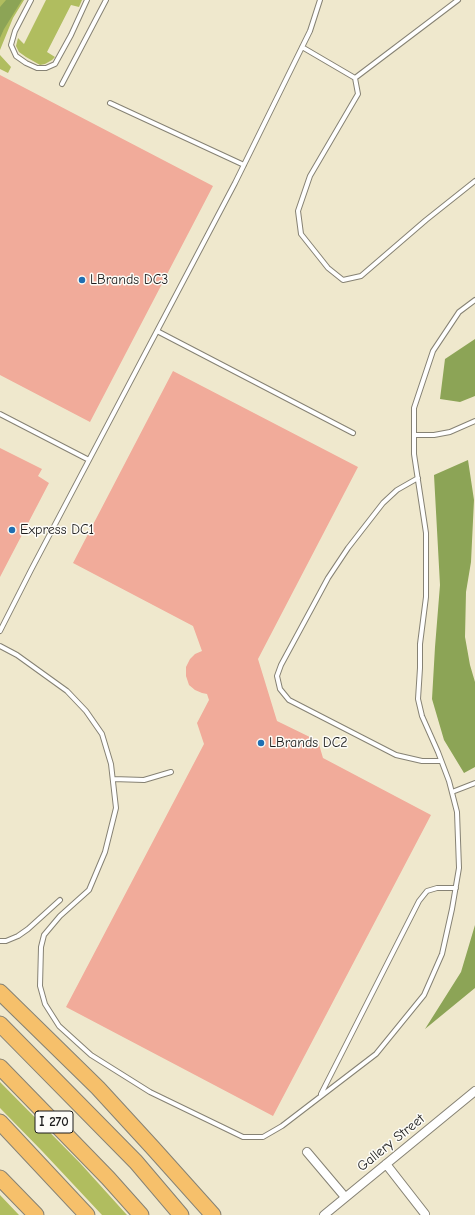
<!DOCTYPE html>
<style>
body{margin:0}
canvas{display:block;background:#efe8cd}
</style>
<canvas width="475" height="1215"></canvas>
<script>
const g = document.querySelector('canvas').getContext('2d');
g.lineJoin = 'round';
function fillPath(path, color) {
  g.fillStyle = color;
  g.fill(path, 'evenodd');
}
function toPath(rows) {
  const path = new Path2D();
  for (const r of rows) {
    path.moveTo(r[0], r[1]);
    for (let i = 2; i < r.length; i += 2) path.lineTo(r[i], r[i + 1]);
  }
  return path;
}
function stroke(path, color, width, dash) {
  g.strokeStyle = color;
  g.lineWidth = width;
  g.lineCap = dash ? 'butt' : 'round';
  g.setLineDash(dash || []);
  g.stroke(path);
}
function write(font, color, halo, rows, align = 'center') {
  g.font = font + ' "Comic Neue",sans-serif';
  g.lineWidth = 3;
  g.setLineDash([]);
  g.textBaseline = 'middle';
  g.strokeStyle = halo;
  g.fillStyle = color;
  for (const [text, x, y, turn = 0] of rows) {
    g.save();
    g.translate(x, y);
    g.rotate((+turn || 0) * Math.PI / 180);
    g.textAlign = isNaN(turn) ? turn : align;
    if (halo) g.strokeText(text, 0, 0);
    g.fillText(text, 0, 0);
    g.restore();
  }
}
fillPath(toPath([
 [0,0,24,0,13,18,0,50],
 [46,0,82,0,79,7,71,5,47,52,55,57,52,60,45,64,40,65,26,57,19,52,16,46,18,38,24,44],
 [0,55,11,67,8,73,0,69],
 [0,1082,80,1163,127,1215,102,1215,42,1151,0,1108],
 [0,1195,19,1215,0,1215]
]), '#b0bd5f');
fillPath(toPath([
 [6,0,22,0,4,29,0,38,0,7],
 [475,339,475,396,460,402,440,399,445,359],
 [468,460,474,500,471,562,466,592,465,637,470,665,475,682,475,767,464,773,444,740,432,699,435,647,440,585,434,475],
 [475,925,475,988,425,1029,461,972]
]), '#8ca456');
fillPath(toPath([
 [0,75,213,186,90,422,0,375],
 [173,371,358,467,258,659,277,721,318,741,323,758,431,815,273,1116,66,1007,204,744,197,723,209,700,207,694,202,693,195,690,189,685,186,676,186,667,190,659,195,654,202,651,193,626,73,563],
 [0,448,42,469,38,476,49,483,0,577]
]), '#f1ab9a');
const service = toPath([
 [31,0,15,31,11,45,16,56,26,63,37,68,46,68,55,64,71,35,87,0],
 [302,47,355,78,358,94,310,176,298,211,301,234,328,268,343,280,361,276,426,220,475,181],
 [355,78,458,0],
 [62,84,106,0],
 [110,103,244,165],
 [157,331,353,433],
 [0,414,89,460],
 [414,435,434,435,450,432,475,421],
 [418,478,397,490,383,503,348,548,328,578,314,604,281,665,277,676,280,689,289,700,396,755,422,761,441,761],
 [0,631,31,570,235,183,310,31,320,0],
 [0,646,17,655,67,691,86,711,102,734,111,764,116,808,105,852,89,890,60,916,44,935,41,947,40,986,45,1004,59,1026,91,1055,150,1092,243,1137,263,1137,282,1126,376,1054,424,995,442,954,452,909,459,868,457,812,449,781,438,752,422,716,418,699,420,668,420,644,426,597,426,533,414,454,414,408,433,351,459,312,475,300],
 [113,779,144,780,171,772],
 [452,792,475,783],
 [0,941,6,941,18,936,28,929,60,900],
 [321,1094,419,901,427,891,437,888,456,888]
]);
const minor = toPath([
 [307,1152,345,1197],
 [386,1164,425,1214],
 [324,1215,475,1091]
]);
const motorway = toPath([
 [0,992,98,1088,153,1148,213,1215],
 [0,1024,136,1162,181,1215],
 [0,1067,108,1178,141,1215],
 [0,1122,87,1215],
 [0,1178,36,1215]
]);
stroke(service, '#868274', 6);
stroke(minor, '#868274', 10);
stroke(motorway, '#868274', 17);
stroke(service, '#fff', 4);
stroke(minor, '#fff', 8);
stroke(motorway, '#f6c06b', 15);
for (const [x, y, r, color] of [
 [82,280,4,"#1f6fb2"],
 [12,530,4,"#1f6fb2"],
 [261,743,4,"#1f6fb2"]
]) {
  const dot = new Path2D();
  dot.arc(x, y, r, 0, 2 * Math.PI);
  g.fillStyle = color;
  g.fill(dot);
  stroke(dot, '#fdfcf7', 1.5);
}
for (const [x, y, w] of [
 [54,1122,38]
]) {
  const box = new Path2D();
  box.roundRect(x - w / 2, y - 11, w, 22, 3);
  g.fillStyle = '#fdfcf7';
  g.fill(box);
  stroke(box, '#1c1c1c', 1);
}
write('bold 13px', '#1c1c1c', null, [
 ["I 270",54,1122]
]);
write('14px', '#1c1c1c', '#fdfcf7', [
 ["LBrands DC3",90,280],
 ["Express DC1",20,530],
 ["LBrands DC2",269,743]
], 'left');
write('14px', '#1c1c1c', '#fdfcf7', [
 ["Gallery Street",391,1143,-39]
]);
</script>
